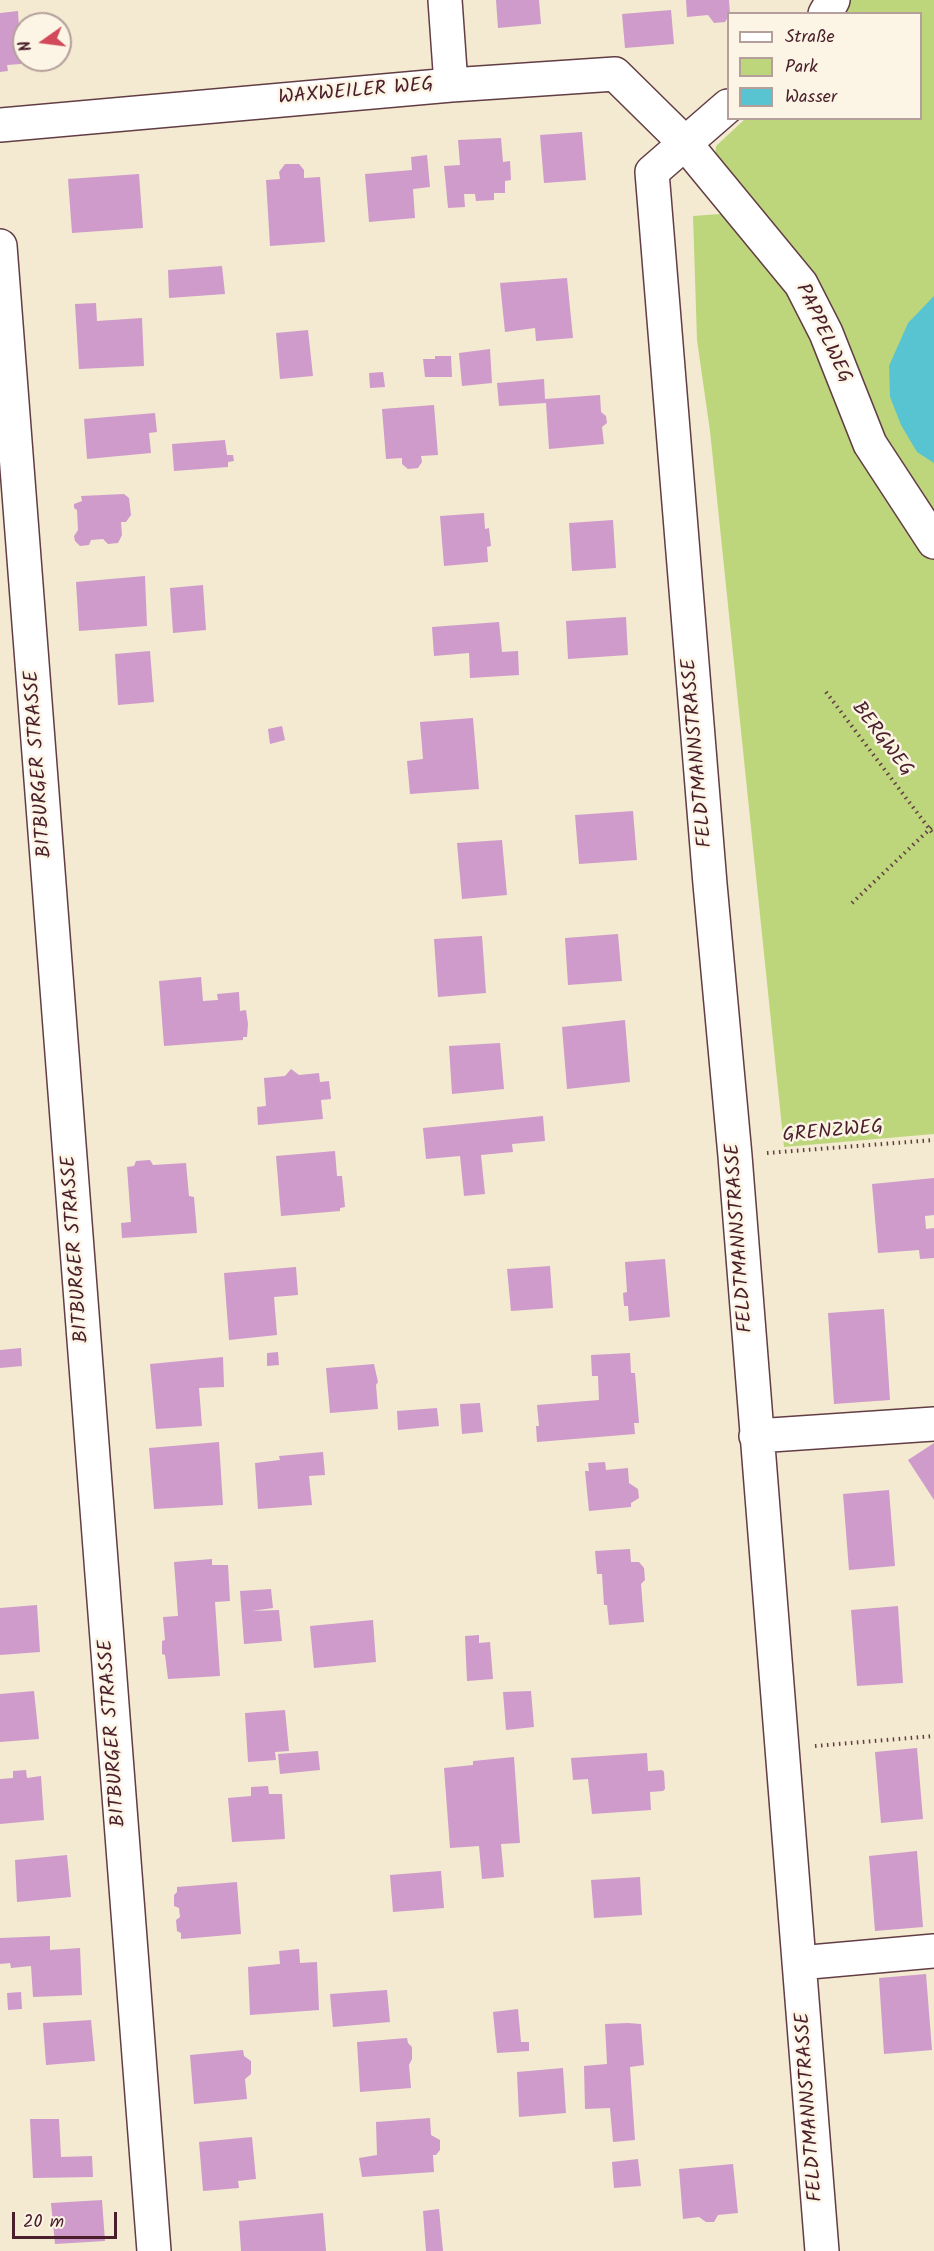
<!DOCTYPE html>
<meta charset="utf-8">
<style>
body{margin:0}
#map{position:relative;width:934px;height:2251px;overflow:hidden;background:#f3ead1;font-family:Kalam,sans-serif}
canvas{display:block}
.legend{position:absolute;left:727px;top:12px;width:195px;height:108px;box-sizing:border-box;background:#fcf5e5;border:2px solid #b59f9b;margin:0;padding:8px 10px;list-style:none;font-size:18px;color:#4a1f2b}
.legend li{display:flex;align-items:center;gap:12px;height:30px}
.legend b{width:30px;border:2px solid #b59f9b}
.north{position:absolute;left:12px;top:12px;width:60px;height:60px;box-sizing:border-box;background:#fcf5e5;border:2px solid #b59f9b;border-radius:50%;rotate:256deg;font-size:16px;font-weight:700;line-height:24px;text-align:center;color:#4a1f2b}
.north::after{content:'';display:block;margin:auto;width:21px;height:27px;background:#d1495b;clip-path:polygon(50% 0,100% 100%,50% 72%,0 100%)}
.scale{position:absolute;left:12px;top:2212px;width:105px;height:27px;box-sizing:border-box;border:3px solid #4a1f2b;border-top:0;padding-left:8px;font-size:18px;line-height:21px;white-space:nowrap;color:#4a1f2b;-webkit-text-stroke:4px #fcf5e5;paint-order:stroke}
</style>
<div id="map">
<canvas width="934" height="2251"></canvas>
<ul class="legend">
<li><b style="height:8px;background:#fff"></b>Straße</li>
<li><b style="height:16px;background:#bdd67b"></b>Park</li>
<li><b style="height:16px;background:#58c4d1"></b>Wasser</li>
</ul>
<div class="north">N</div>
<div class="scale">20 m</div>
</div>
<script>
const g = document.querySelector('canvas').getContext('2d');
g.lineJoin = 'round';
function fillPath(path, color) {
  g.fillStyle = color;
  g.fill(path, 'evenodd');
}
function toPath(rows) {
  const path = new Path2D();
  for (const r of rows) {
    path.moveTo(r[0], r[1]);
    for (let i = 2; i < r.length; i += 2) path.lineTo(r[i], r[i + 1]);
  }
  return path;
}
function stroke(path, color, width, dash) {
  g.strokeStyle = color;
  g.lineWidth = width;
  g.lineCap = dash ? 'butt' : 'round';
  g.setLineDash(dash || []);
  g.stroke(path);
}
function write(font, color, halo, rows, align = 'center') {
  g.font = font + ' Kalam,sans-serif';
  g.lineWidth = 5;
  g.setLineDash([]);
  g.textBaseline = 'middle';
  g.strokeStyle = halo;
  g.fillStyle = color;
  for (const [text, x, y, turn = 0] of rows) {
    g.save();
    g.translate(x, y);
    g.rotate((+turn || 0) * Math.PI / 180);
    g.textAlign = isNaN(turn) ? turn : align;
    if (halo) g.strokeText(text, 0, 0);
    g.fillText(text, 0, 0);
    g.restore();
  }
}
fillPath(toPath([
 [846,0,934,0,934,1134,784,1147,710,431,697,340,693,216,720,214,740,198,715,157,716,146,745,119,920,118,920,14,838,13]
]), '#bdd67b');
fillPath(toPath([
 [934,296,934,463,917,452,901,425,890,397,889,366,908,323]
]), '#58c4d1');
fillPath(toPath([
 [496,0,539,0,541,24,498,28],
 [686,0,729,0,730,14,725,22,714,23,708,15,687,17],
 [671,10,674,44,625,48,622,14],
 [18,11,21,64,7,65,8,71,0,72,0,13],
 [582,132,586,180,544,183,540,135],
 [501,138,503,162,510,161,511,180,505,181,505,193,494,193,494,200,476,201,475,194,464,194,465,207,448,208,444,166,460,165,458,140],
 [427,155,430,187,413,189,415,218,369,222,365,174,412,170,411,157],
 [285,164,299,164,304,170,304,178,320,177,325,242,270,246,266,180,280,179,279,172],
 [139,174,143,228,72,233,68,179],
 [222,266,225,294,169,298,168,270],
 [567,278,573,338,536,341,535,328,505,332,500,283],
 [96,303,97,321,142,318,144,366,79,369,75,304],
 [308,330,313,376,280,379,276,333],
 [490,349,492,383,462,386,459,353],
 [435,356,451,356,452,377,425,377,423,359,435,359],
 [383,372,385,387,370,388,369,373],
 [544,379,545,399,600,395,601,412,606,416,607,423,602,427,604,444,549,449,546,403,499,406,497,383],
 [434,405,438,455,421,456,422,462,418,468,408,469,402,464,402,458,386,459,382,409],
 [155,413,157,432,149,433,151,453,87,459,84,419],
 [225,440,227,455,233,455,234,461,228,462,228,467,174,471,172,444],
 [124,494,129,498,131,515,126,522,121,522,122,535,118,543,108,544,103,539,91,540,89,545,80,546,75,541,74,536,78,530,77,510,74,508,74,504,82,501,81,496],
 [484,513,485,529,489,528,491,546,487,547,488,562,444,566,440,516],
 [613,520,616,568,572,571,569,523],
 [145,576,147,626,79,631,76,582],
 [203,585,206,630,173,633,170,588],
 [626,617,628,655,568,659,566,621],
 [499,622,502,652,518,651,519,675,470,678,469,653,434,656,432,627],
 [150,651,154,702,118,705,115,654],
 [473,718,479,789,410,794,407,761,423,759,420,722],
 [282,726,285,740,270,744,268,729],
 [633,811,637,860,579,864,575,815],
 [502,840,507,895,462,899,457,843],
 [618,934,622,981,568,985,565,938],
 [482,936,486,993,438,997,434,939],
 [201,977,203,1001,218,1000,217,994,239,992,240,1011,246,1010,248,1024,247,1037,243,1037,243,1040,164,1046,159,981],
 [625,1020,630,1082,567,1089,562,1027],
 [500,1043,504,1089,452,1094,449,1046],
 [291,1069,299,1075,319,1073,320,1082,329,1081,331,1099,321,1100,323,1119,258,1125,257,1107,266,1106,264,1078,285,1076],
 [543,1116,545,1141,512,1144,513,1152,481,1155,485,1194,464,1196,460,1156,426,1159,423,1128],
 [335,1151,337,1176,342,1176,345,1207,340,1208,340,1211,281,1216,276,1156],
 [150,1160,153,1165,186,1163,189,1196,194,1197,197,1233,122,1238,121,1223,131,1222,127,1167,134,1166,136,1161],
 [934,1178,934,1215,925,1216,926,1229,934,1228,934,1258,920,1259,919,1250,878,1253,872,1184],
 [665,1259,670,1317,629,1321,628,1306,624,1306,623,1293,627,1292,625,1262],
 [550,1266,553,1308,511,1311,507,1269],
 [296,1267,298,1295,274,1297,277,1335,229,1340,224,1273],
 [884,1309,890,1400,834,1404,828,1313],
 [21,1348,22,1366,0,1368,0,1350],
 [278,1352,279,1365,267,1366,267,1353],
 [630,1353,631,1373,635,1373,639,1423,634,1423,635,1434,537,1442,536,1426,539,1426,537,1405,599,1400,598,1376,592,1376,591,1355],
 [223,1357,224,1387,199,1388,202,1426,156,1429,150,1364],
 [374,1364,378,1382,376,1385,378,1409,330,1413,326,1368],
 [480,1403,483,1432,462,1434,460,1404],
 [437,1408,439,1426,398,1430,397,1411],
 [219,1442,223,1505,154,1509,149,1448],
 [934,1443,934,1500,908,1460],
 [323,1452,325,1475,309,1476,312,1505,258,1509,255,1463,280,1460,279,1456],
 [605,1462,606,1470,628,1468,629,1483,638,1489,639,1498,631,1503,631,1507,589,1511,585,1471,589,1471,588,1463],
 [889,1490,895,1566,849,1570,843,1494],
 [630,1549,631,1562,639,1562,644,1568,645,1580,641,1584,644,1622,609,1625,607,1605,604,1605,602,1574,597,1574,595,1551],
 [212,1559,212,1565,228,1565,230,1601,215,1602,220,1676,168,1679,165,1655,162,1654,162,1641,165,1640,163,1617,178,1616,174,1562],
 [271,1589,273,1608,252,1611,279,1610,282,1641,244,1644,240,1591],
 [37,1605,40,1652,0,1655,0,1608],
 [898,1606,903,1683,857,1686,851,1610],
 [373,1620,376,1662,314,1668,310,1626],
 [479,1635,479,1643,490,1642,493,1679,467,1681,465,1636],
 [34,1691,39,1739,0,1742,0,1694],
 [531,1691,534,1727,506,1730,503,1692],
 [285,1710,289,1751,275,1752,276,1760,248,1762,245,1713],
 [917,1748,923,1819,881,1823,875,1752],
 [318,1751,320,1770,280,1774,278,1754],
 [647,1753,648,1771,662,1770,664,1772,665,1789,663,1791,650,1792,651,1810,592,1814,588,1779,573,1780,571,1758],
 [514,1757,520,1843,501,1844,504,1877,482,1879,479,1846,450,1848,444,1768,473,1765,473,1761],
 [26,1770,27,1778,41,1776,44,1820,0,1824,0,1779,13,1778,13,1771],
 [268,1786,269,1794,282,1794,285,1839,232,1842,228,1798,251,1796,251,1787],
 [917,1851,923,1927,875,1931,869,1856],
 [67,1855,71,1897,17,1902,15,1860],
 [441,1871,444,1908,393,1912,390,1875],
 [640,1877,642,1915,594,1918,591,1880],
 [237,1882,241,1934,181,1939,181,1933,177,1931,176,1920,180,1917,179,1908,174,1906,174,1895,177,1892,177,1887],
 [50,1936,50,1950,80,1948,82,1995,33,1997,31,1966,11,1968,10,1963,0,1964,0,1938],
 [299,1949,300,1963,317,1962,319,2010,250,2015,248,1967,280,1964,279,1951],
 [926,1974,932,2050,884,2054,879,1978],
 [387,1990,390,2022,333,2027,330,1994],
 [21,1992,22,2009,8,2010,7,1993],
 [518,2009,521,2042,529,2042,529,2051,497,2053,493,2012],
 [91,2020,95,2061,46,2065,43,2023],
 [628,2023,641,2024,644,2065,630,2067,635,2140,613,2142,610,2108,585,2109,584,2066,607,2064,605,2024],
 [407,2038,408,2043,412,2047,412,2059,409,2065,411,2088,360,2092,357,2042],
 [243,2050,244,2056,251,2061,251,2074,245,2079,247,2099,194,2104,190,2055],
 [563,2068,566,2113,519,2117,517,2072],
 [430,2118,431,2135,440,2140,440,2150,436,2155,433,2155,434,2172,362,2177,359,2158,377,2155,376,2122],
 [30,2119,59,2119,61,2157,92,2156,93,2177,33,2178],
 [252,2137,256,2179,238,2181,239,2188,203,2191,199,2142],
 [638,2159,641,2186,614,2188,612,2162],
 [733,2164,738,2213,718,2215,714,2222,706,2222,699,2217,683,2219,679,2169],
 [102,2200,105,2241,55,2244,51,2203],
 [439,2209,443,2251,426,2251,423,2211],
 [323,2213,326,2251,241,2251,239,2221]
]), '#ce9bca');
const minor = toPath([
 [445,0,451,85],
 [825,14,833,0],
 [728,106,652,172,710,884,735,1156,822,2251],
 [0,125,451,85,615,74,684,142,801,284,826,333,870,444,934,542],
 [0,246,154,2251],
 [756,1436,934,1424],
 [799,1963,934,1951]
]);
stroke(minor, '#633d44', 36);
stroke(toPath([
 [826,692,934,835],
 [852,903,934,825],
 [767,1153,934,1140],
 [815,1746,934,1736]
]), '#633d44', 4, [1.5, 4.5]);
stroke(minor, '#fff', 33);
write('20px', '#4a1f2b', '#fcf5e5', [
 ["WAXWEILER WEG",356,93,-5],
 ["PAPPELWEG",822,334,65],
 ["BERGWEG",881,740,53],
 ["FELDTMANNSTRASSE",699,753,-95],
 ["BITBURGER STRASSE",40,764,-94],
 ["GRENZWEG",833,1133,-5],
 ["FELDTMANNSTRASSE",741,1238,-94],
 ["BITBURGER STRASSE",77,1249,-94],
 ["BITBURGER STRASSE",114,1733,-94],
 ["FELDTMANNSTRASSE",811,2107,-94]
]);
</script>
